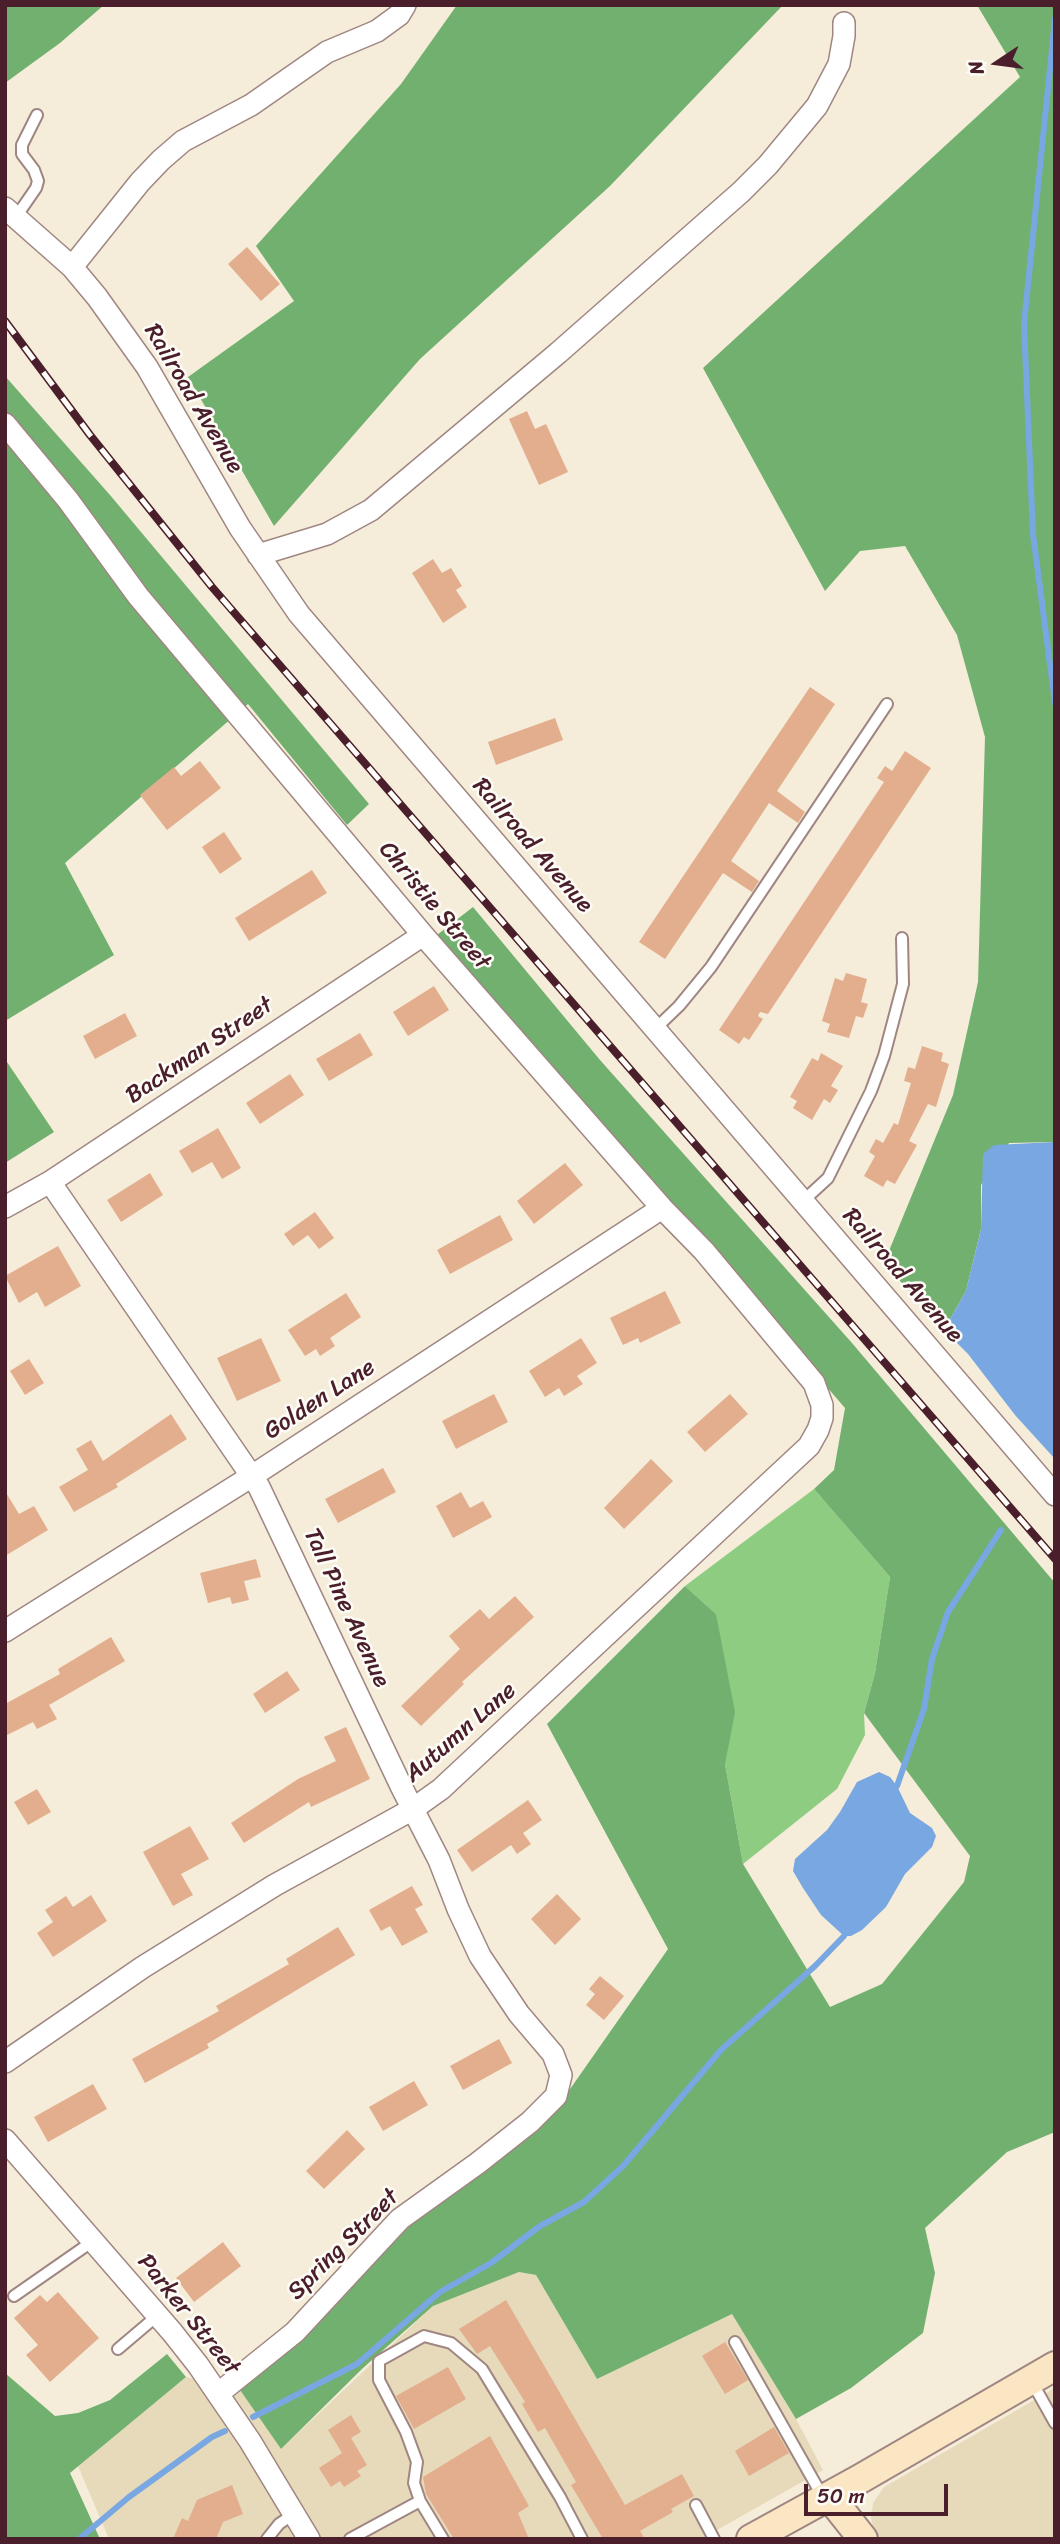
<!DOCTYPE html>
<style>
body{margin:0}
#map{position:relative;width:1060px;height:2544px;overflow:hidden;background:#f5edd9;font-family:Sriracha,sans-serif}
canvas{display:block}
.frame{position:absolute;inset:0;border:7px solid #4a1f2b;pointer-events:none}
.north{position:absolute;left:962px;top:28px;width:70px;height:70px;-webkit-text-stroke:5px #fdfcf7;paint-order:stroke;rotate:257deg;font-size:19px;font-weight:700;line-height:28px;text-align:center;color:#4a1f2b}
.north::after{content:'';display:block;margin:auto;width:24px;height:32px;background:#4a1f2b;clip-path:polygon(50% 0,100% 100%,50% 72%,0 100%)}
.scale{position:absolute;left:804px;top:2484px;width:144px;height:32px;box-sizing:border-box;border:4px solid #4a1f2b;border-top:0;padding-left:9px;font-size:21px;line-height:24px;white-space:nowrap;color:#4a1f2b;-webkit-text-stroke:5px #fdfcf7;paint-order:stroke}
</style>
<div id="map">
<canvas width="1060" height="2544"></canvas>
<div class="frame"></div>
<div class="north">N</div>
<div class="scale">50 m</div>
</div>
<script>
const g = document.querySelector('canvas').getContext('2d');
g.lineJoin = 'round';
function fillPath(path, color) {
  g.fillStyle = color;
  g.fill(path, 'evenodd');
}
function toPath(rows) {
  const path = new Path2D();
  for (const r of rows) {
    path.moveTo(r[0], r[1]);
    for (let i = 2; i < r.length; i += 2) path.lineTo(r[i], r[i + 1]);
  }
  return path;
}
function stroke(path, color, width, dash) {
  g.strokeStyle = color;
  g.lineWidth = width;
  g.lineCap = dash ? 'butt' : 'round';
  g.setLineDash(dash || []);
  g.stroke(path);
}
function write(font, color, halo, rows, align = 'center') {
  g.font = font + ' Sriracha,sans-serif';
  g.lineWidth = 5;
  g.setLineDash([]);
  g.textBaseline = 'middle';
  g.strokeStyle = halo;
  g.fillStyle = color;
  for (const [text, x, y, turn = 0] of rows) {
    g.save();
    g.translate(x, y);
    g.rotate((+turn || 0) * Math.PI / 180);
    g.textAlign = isNaN(turn) ? turn : align;
    if (halo) g.strokeText(text, 0, 0);
    g.fillText(text, 0, 0);
    g.restore();
  }
}
fillPath(toPath([
 [519,2272,536,2275,597,2379,732,2314,796,2419,823,2470,701,2539,109,2539,78,2466,186,2377,240,2390,281,2449,433,2306],
 [1055,2388,1055,2539,882,2539,874,2531,871,2518,873,2503,884,2487]
]), '#e6daba');
fillPath(toPath([
 [814,1489,890,1577,875,1673,864,1713,865,1735,837,1789,743,1864,725,1764,716,1614,685,1586]
]), '#8ecc82');
fillPath(toPath([
 [5,5,104,5,60,43,5,83],
 [457,5,783,5,610,186,420,359,274,526,188,377,294,301,256,246,401,84],
 [977,5,1055,5,1055,1142,1009,1143,981,1185,981,1229,966,1291,944,1330,884,1263,953,1095,978,982,985,737,957,635,905,546,860,551,825,591,703,368,1020,77],
 [5,376,110,495,369,804,347,825,248,704,65,863,114,955,5,1021],
 [473,907,600,1060,852,1343,1055,1583,1055,2132,1007,2152,925,2228,935,2273,923,2333,851,2388,796,2419,732,2314,597,2379,536,2275,519,2272,433,2306,363,2368,281,2449,240,2390,315,2324,370,2259,561,2102,668,1949,547,1724,685,1586,716,1614,735,1712,725,1764,743,1864,830,2007,882,1984,964,1882,970,1856,864,1713,875,1673,890,1577,814,1489,834,1470,845,1408,437,935],
 [5,1059,54,1132,5,1163],
 [167,2354,186,2377,70,2473,100,2539,5,2539,5,2373,55,2416,78,2413,110,2400]
]), '#72b070');
fillPath(toPath([
 [1055,1142,1055,1459,1015,1415,968,1354,944,1330,966,1291,981,1229,983,1154,994,1145],
 [879,1772,890,1777,897,1786,910,1813,932,1828,936,1836,932,1847,905,1874,886,1907,862,1930,851,1936,844,1936,821,1915,803,1888,793,1871,795,1859,827,1830,840,1812,857,1782]
]), '#78a7e1');
stroke(toPath([
 [1055,19,1024,324,1033,534,1055,703],
 [897,1786,924,1709,932,1659,948,1612,1001,1530],
 [253,2417,357,2364,440,2292,491,2263,540,2226,584,2202,623,2166,721,2050,815,1966,844,1936],
 [79,2539,129,2497,212,2437,225,2431]
]), '#78a7e1', 6);
fillPath(toPath([
 [247,247,280,284,261,301,228,264],
 [527,411,535,429,546,424,568,472,539,485,509,419],
 [433,559,442,573,451,568,462,586,456,590,467,607,443,623,412,573],
 [810,687,835,704,777,791,805,812,798,823,769,803,731,861,759,881,752,892,723,873,665,959,639,942],
 [555,718,563,740,496,765,488,742],
 [905,751,931,768,768,1014,760,1012,758,1016,763,1019,749,1040,744,1037,739,1044,719,1030,884,782,877,778,885,766,892,771],
 [200,761,221,788,167,830,140,795,174,767,181,776],
 [224,832,242,859,220,874,202,847],
 [312,870,327,893,249,941,235,918],
 [846,973,867,979,861,1002,868,1004,863,1018,856,1016,849,1038,827,1032,830,1024,822,1021,835,978,843,981],
 [434,986,449,1010,408,1036,393,1012],
 [125,1013,137,1036,95,1059,83,1036],
 [360,1033,373,1055,329,1081,316,1059],
 [922,1046,943,1053,941,1061,949,1064,936,1107,928,1104,909,1141,917,1145,895,1184,887,1180,883,1187,864,1176,875,1156,869,1152,876,1139,883,1143,894,1123,898,1125,911,1083,904,1081,908,1067,915,1069],
 [821,1053,843,1066,831,1086,838,1090,830,1103,824,1099,812,1120,793,1108,797,1101,790,1097,812,1058,818,1061],
 [290,1074,304,1095,260,1124,246,1103],
 [218,1128,241,1168,222,1179,212,1162,192,1173,179,1151],
 [565,1163,583,1185,534,1224,517,1201],
 [150,1173,163,1195,121,1222,107,1200],
 [315,1212,334,1238,319,1249,308,1235,293,1246,284,1234],
 [500,1215,513,1240,450,1274,437,1250],
 [58,1246,81,1286,45,1307,37,1292,19,1303,5,1276],
 [665,1291,681,1323,640,1343,638,1338,623,1345,610,1318],
 [346,1293,361,1317,330,1338,335,1346,320,1356,316,1349,305,1356,288,1330],
 [261,1338,281,1381,237,1401,217,1358],
 [581,1338,597,1363,577,1376,583,1384,564,1396,559,1388,545,1397,529,1371],
 [29,1359,44,1383,25,1395,10,1371],
 [494,1394,508,1422,456,1449,442,1421],
 [730,1394,748,1414,705,1452,687,1432],
 [171,1414,187,1439,116,1484,118,1487,74,1512,59,1487,88,1470,76,1449,91,1440,103,1461],
 [651,1459,673,1481,624,1529,604,1508],
 [383,1468,396,1492,338,1523,325,1499],
 [5,1491,19,1514,34,1506,48,1530,5,1556],
 [461,1492,470,1508,483,1501,492,1517,453,1538,436,1506],
 [256,1559,261,1577,244,1581,249,1600,232,1604,230,1597,208,1603,200,1573],
 [515,1596,534,1617,462,1682,464,1684,421,1726,401,1706,460,1649,449,1636,480,1609,489,1619],
 [111,1637,125,1661,49,1705,57,1719,37,1729,33,1722,5,1736,5,1704,60,1674,58,1669],
 [287,1671,300,1690,265,1713,253,1694],
 [346,1727,370,1779,311,1807,309,1802,244,1843,231,1823,298,1779,336,1761,324,1737],
 [37,1789,51,1812,28,1825,14,1802],
 [528,1800,542,1820,523,1833,531,1844,517,1854,511,1845,472,1872,457,1850],
 [190,1826,209,1859,181,1874,193,1895,173,1906,143,1852],
 [412,1886,423,1905,415,1909,428,1932,402,1946,390,1926,381,1931,369,1910],
 [557,1894,581,1919,555,1945,531,1919],
 [91,1895,107,1921,53,1957,37,1933,53,1922,45,1910,66,1896,73,1907],
 [338,1927,355,1955,207,2044,209,2048,145,2083,132,2059,219,2011,216,2006,289,1964,286,1959],
 [600,1976,624,1996,604,2020,586,2005,595,1994,589,1989],
 [499,2039,512,2063,463,2090,450,2066],
 [414,2081,428,2105,383,2131,369,2107],
 [93,2084,107,2109,48,2142,34,2117],
 [347,2130,365,2149,324,2189,306,2171],
 [223,2242,241,2266,194,2302,176,2278],
 [58,2292,99,2338,50,2382,26,2355,38,2345,14,2318,40,2295,47,2302],
 [506,2300,625,2505,682,2474,694,2496,671,2509,673,2512,640,2531,645,2539,603,2539,571,2485,576,2482,545,2428,538,2432,522,2404,525,2402,490,2346,477,2354,459,2329],
 [725,2342,748,2380,725,2394,702,2356],
 [448,2367,466,2399,414,2429,396,2396],
 [351,2415,361,2432,351,2438,367,2465,357,2471,361,2476,344,2487,340,2481,331,2487,319,2468,342,2453,328,2430],
 [774,2427,789,2453,749,2476,735,2451],
 [490,2436,529,2506,518,2513,529,2539,454,2539,426,2494,423,2477],
 [232,2485,243,2514,223,2522,216,2539,173,2539,182,2518,188,2521,197,2500]
]), '#e3ae8e');
const lane = toPath([
 [16,217,36,188,38,181,34,170,22,154,22,145,37,115],
 [654,1030,679,1006,711,967,887,704],
 [803,1201,828,1178,871,1091,884,1056,903,984,902,938],
 [14,2296,93,2241],
 [735,2342,824,2499],
 [118,2349,158,2315],
 [1032,2382,1055,2423],
 [420,2501,414,2483,417,2462,406,2432,379,2380,379,2361,424,2336,451,2343,482,2369,560,2497,582,2539],
 [696,2505,714,2539],
 [267,2539,279,2524,295,2513],
 [350,2539,420,2501,443,2539]
]);
const street = toPath([
 [5,208,72,267,97,297,147,367,240,528,299,614,1055,1495],
 [72,267,140,182,161,160,183,141,251,105,327,52,377,31,399,15,405,5],
 [5,424,68,500,138,596,423,935,662,1208,704,1251,814,1383,822,1405,822,1418,818,1430,809,1446,441,1789,413,1809,275,1885,143,1967,5,2062],
 [258,555,327,534,371,510,558,353,741,192,768,165,817,106,839,64,844,36,844,23],
 [50,1182,259,1487,402,1788,439,1860,458,1909,480,1956,519,2014,553,2054,561,2075,556,2096,530,2122,478,2163,400,2219,295,2332,219,2393],
 [5,1207,50,1182,423,935],
 [5,1631,252,1476,662,1208],
 [5,2140,172,2332,198,2365,250,2441,309,2539]
]);
const secondary = toPath([
 [829,2496,863,2539],
 [751,2539,860,2479,1055,2366]
]);
stroke(lane, '#a08682', 14);
stroke(street, '#a08682', 24);
stroke(secondary, '#a08682', 32);
stroke(lane, '#fff', 10);
stroke(street, '#fff', 21);
stroke(secondary, '#fbe6c4', 28);
const rail = toPath([
 [5,321,90,435,212,587,1055,1559]
]);
stroke(rail, '#4a1f2b', 8);
stroke(rail, '#fdfcf7', 5, [16]);
write('24px', '#4a1f2b', '#fdfcf7', [
 ["Railroad Avenue",193,399,59],
 ["Railroad Avenue",532,846,49],
 ["Christie Street",434,906,50],
 ["Backman Street",200,1051,-34],
 ["Railroad Avenue",902,1276,49],
 ["Golden Lane",320,1400,-33],
 ["Tall Pine Avenue",346,1608,65],
 ["Autumn Lane",461,1733,-41],
 ["Spring Street",344,2245,-45],
 ["Parker Street",188,2315,51]
]);
</script>
